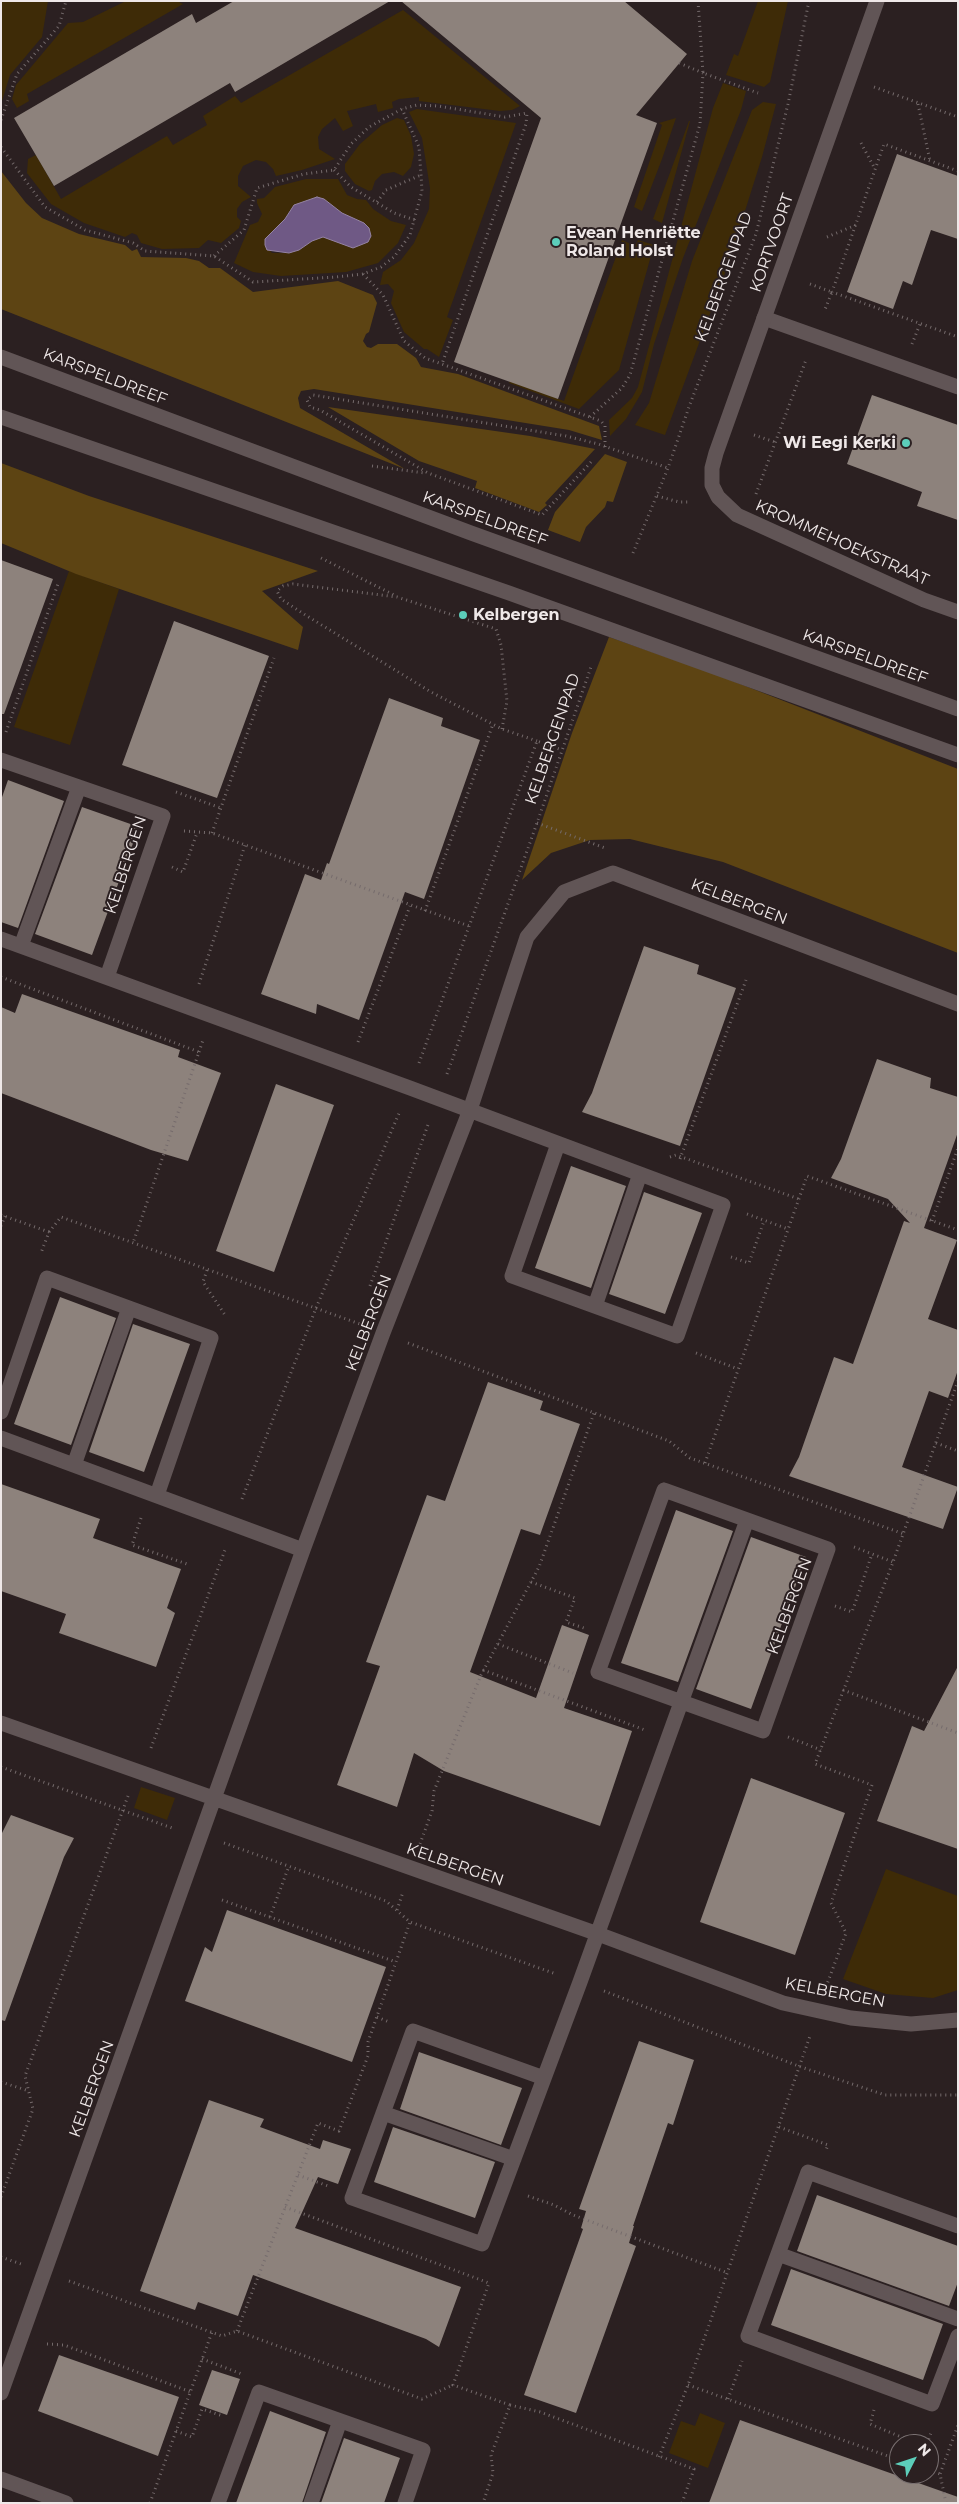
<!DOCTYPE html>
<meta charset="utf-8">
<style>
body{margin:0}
#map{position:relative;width:959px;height:2504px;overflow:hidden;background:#2b2021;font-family:Montserrat,sans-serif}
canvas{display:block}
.frame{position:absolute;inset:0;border:2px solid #efe8e8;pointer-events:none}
.north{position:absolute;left:889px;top:2434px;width:50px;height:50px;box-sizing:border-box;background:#2b2021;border:1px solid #797071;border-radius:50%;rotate:49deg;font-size:14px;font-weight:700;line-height:20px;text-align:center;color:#efe8e8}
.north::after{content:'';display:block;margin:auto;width:18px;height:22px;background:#5cceba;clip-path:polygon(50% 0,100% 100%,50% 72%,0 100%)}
</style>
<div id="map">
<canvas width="959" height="2504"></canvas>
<div class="frame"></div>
<div class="north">N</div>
</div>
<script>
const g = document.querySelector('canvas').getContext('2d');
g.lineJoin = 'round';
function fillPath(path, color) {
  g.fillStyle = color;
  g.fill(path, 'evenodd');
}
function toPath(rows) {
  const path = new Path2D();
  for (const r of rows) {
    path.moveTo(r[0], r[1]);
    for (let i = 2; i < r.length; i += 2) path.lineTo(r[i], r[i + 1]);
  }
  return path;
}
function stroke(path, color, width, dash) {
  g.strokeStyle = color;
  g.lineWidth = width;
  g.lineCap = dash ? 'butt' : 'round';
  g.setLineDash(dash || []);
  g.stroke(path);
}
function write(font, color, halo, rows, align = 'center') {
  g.font = font + ' Montserrat,sans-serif';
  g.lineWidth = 4;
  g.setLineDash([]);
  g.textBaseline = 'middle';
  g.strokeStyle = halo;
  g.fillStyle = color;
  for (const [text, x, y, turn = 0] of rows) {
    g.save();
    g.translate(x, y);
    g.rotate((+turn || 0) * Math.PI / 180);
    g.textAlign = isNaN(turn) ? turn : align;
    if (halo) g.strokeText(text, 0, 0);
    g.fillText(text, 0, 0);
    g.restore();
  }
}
fillPath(toPath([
 [1,1,48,1,42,37,10,75,1,104],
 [126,1,177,1,183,4,27,94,29,101,17,108,12,99,16,85,68,23,83,22],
 [758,1,788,1,770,82,764,87,726,75,734,54,738,56],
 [403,10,520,106,512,110,500,111,419,101,419,97,399,99,392,102,393,108,378,112,376,104,347,111,353,126,343,131,335,118,322,129,318,137,319,149,335,159,302,170,276,176,273,169,266,162,256,160,243,166,238,176,238,186,251,197,242,202,237,209,237,217,241,221,239,228,221,243,208,240,199,248,162,249,141,243,137,235,132,233,125,237,84,223,51,204,27,173,28,159,36,155,61,199,167,136,173,145,207,125,203,116,235,96,241,103],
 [723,83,746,91,741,110,683,258,654,344,642,392,626,419,610,436,609,420,632,398,638,387,713,108],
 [763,102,776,104,762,157,728,265,665,435,635,425,649,403,692,261,752,110],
 [417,109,516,123,447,317,453,320,439,357,427,349,424,349,404,332,391,303,394,291,388,284,380,285,383,272,401,260,414,243,429,209,430,188,422,138,409,112],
 [397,118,404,120,411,136,414,154,411,167,403,176,394,172,382,174,375,181,372,190,369,191,355,184,345,171,345,164,360,144,382,125],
 [676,118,662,159,642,211,634,207,662,125,659,123],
 [689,121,690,121,662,223,653,219],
 [306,179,338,179,347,195,357,199,366,200,373,209,391,221,406,225,398,243,378,263,346,272,281,276,253,272,234,263,250,225,258,222,262,214,257,203,257,199,264,198,275,187],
 [324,200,342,213,364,223,336,241,323,237,312,241,299,250,289,253,272,253,265,245,265,239,285,219,290,210],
 [622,240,635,246,638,240,654,245,619,370,579,409,509,383,510,381,564,401],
 [69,571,119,589,70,745,14,727],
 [141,1787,175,1798,167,1820,134,1808],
 [886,1869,958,1896,958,1990,933,1998,886,1994,843,1979],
 [700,2413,725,2423,708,2468,669,2453,681,2421,695,2426]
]), '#3e2b07');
fillPath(toPath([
 [1,171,26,203,42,218,79,234,125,245,132,251,137,249,141,257,186,258,199,261,209,268,220,268,253,292,338,281,373,295,377,303,369,332,366,334,363,341,367,347,371,348,378,344,397,344,416,358,421,367,458,374,599,426,602,440,569,430,314,389,301,391,298,398,300,408,405,469,1,309],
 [328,407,530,436,595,449,545,503,547,505,539,512,475,488,477,481,419,461],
 [605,454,627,462,613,502,607,501,605,507,586,527,580,542,548,530,555,512],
 [1,463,89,496,318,571,262,591,303,627,298,650,76,574,1,543],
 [609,637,712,673,958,769,958,953,723,862,630,839,590,840,551,853,522,880,572,733]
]), '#5d4413');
const water = toPath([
 [317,197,324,199,342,213,364,223,369,228,371,236,368,242,353,248,323,237,312,241,299,250,289,253,267,250,265,245,265,239,285,219,294,205,317,197]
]);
fillPath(water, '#6f5985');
stroke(water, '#9584a3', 1);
fillPath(toPath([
 [234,1,390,1,235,92,230,83,54,186,14,118,192,14,196,23],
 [401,1,624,1,687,54,636,115,657,123,558,399,454,362,541,118],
 [897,154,958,176,958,239,931,230,912,285,903,281,893,309,847,292],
 [872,395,958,425,958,520,917,506,922,492,847,464],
 [1,560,53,579,4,714,1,714],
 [174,621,269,656,217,798,122,765],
 [389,698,443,718,441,726,480,740,424,899,405,892,359,1020,317,1004,316,1014,261,994,305,874,321,880,327,863,329,864],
 [8,780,64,801,18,928,1,922,1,800],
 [82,807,139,827,92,955,35,934],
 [644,946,699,965,697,974,736,988,680,1146,582,1112,592,1093],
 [22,994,180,1050,178,1057,221,1073,188,1161,151,1150,1,1093,1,1007,15,1013],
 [877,1059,931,1078,930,1088,958,1097,958,1132,924,1228,957,1240,928,1319,958,1330,958,1370,948,1398,929,1391,902,1467,958,1487,943,1529,789,1476,799,1457,834,1357,853,1364,904,1221,910,1223,888,1199,831,1178,841,1159],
 [276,1084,334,1105,274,1272,216,1251],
 [571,1166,626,1186,591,1288,535,1268],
 [644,1192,702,1213,665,1314,609,1294],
 [60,1297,116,1318,71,1445,14,1424],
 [133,1324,190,1344,144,1472,89,1452],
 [488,1382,543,1401,540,1410,580,1424,540,1535,521,1529,470,1672,536,1698,562,1625,589,1635,564,1708,632,1731,600,1826,444,1771,414,1753,397,1807,337,1785,380,1666,366,1662,427,1495,445,1501],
 [1,1484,100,1519,93,1538,181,1569,167,1608,175,1613,156,1667,59,1633,66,1614,1,1591],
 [676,1510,733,1531,678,1682,621,1663],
 [751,1537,806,1557,751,1709,696,1689],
 [958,1666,958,1849,877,1821,912,1726,924,1731],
 [751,1778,845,1813,795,1955,700,1922],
 [11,1815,74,1838,64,1857,5,2021,1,2020,1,1835],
 [227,1910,386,1967,352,2062,185,2001,205,1947,212,1952],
 [639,2041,694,2060,673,2125,668,2123,633,2226,634,2226,629,2243,636,2246,576,2413,524,2395,583,2229,581,2228,586,2211,579,2209],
 [419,2052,522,2088,501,2145,400,2109],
 [209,2100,264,2119,260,2127,320,2149,323,2140,351,2149,338,2184,318,2177,295,2228,461,2287,439,2347,426,2339,253,2275,238,2316,198,2302,195,2310,140,2291],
 [393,2127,495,2162,475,2218,374,2182],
 [817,2195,958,2246,958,2282,949,2306,797,2251],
 [791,2269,943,2324,923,2380,771,2325],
 [59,2355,179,2397,158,2456,38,2411],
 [212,2370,240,2379,227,2415,199,2405],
 [270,2411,326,2432,302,2503,236,2503],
 [740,2420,958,2497,958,2503,709,2503],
 [344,2438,400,2458,384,2503,321,2503]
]), '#8d827c');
stroke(toPath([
 [698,1,703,73,758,93],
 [874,87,958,117],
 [918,104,930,161],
 [1,120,17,74,59,26,66,1],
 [861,143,875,169],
 [1,147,45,207,85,230,133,243,145,251,214,256,253,282,336,277,363,274,381,267,394,257,410,235,422,191,421,175,419,147,402,109],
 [334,170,351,187,394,213,415,220],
 [958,171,884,144,832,292,958,337],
 [377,202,386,190,421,175],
 [827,237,856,225],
 [214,256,244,230,257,188,304,174,334,170,351,144,369,127,402,109,417,105,438,106,505,117,527,113,526,124,442,364],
 [363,274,383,295,404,341,425,358,601,421,605,426,605,447],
 [810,284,832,292,824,312],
 [912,344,920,324],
 [590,417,622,388,630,375,700,124,703,73,679,63],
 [754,435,775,442],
 [591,462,542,515,428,473,320,410,310,407,307,400,313,395,566,436,598,444,668,468],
 [372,466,425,473],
 [756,494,806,360],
 [657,496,679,502,690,502],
 [633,553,668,468,690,404,756,234,788,104,809,1],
 [321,558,394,595],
 [502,729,507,701,501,645,496,629,397,597,293,584,283,586,277,591,281,599,307,616,431,692,502,729,537,741],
 [6,732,59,581],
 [176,792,221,808],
 [537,823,605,848],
 [184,831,212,833,469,926],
 [212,833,274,658],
 [172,867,183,872,197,833],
 [425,911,493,724],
 [1,977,199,1052,133,1243],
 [199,984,245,845],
 [358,1042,410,906],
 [199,1052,203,1040],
 [419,1063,537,741,562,750],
 [447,1074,537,823,592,664],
 [670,1157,676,1155,799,1199],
 [680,1159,746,980],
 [747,1214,788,1229],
 [1,1215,49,1232,41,1253],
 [932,1221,958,1148],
 [1,1226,5,1216],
 [49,1232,61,1217,360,1324],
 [731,1257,749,1263,764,1221],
 [207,1270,203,1282,225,1315],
 [370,1286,429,1122],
 [408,1343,669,1441,690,1458,904,1534],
 [696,1353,738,1369],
 [936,1443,958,1451],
 [705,1463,807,1176,958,1230],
 [242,1499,316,1308,400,1111],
 [141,1518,132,1545,187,1564],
 [854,1547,893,1562],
 [531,1582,575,1598,566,1622,587,1629],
 [835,1606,852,1612,872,1554],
 [498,1644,573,1673],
 [483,1670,645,1730],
 [843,1690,958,1733],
 [788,1737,821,1750],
 [151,1748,225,1550],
 [1,1767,175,1829],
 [224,1843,386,1901,410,1922,556,1974],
 [420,1844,432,1811,434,1791,481,1675,539,1567,594,1413],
 [222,1900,396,1962],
 [397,1910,403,1892],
 [270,1917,289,1866],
 [826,1987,846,1933,831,1903,872,1785,815,1764,893,1562,958,1381],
 [604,1991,801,2067,885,2095,958,2095],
 [377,2017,389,2022],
 [1,2082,29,2091],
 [779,2127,828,2145,826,2150],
 [298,2175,328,2186],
 [528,2196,554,2205,573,2215,728,2273],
 [1,2197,33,2109,25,2076,128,1796],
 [285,2207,489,2283,453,2385,510,2405,491,2455,493,2473,483,2503],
 [1,2257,21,2264],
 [69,2281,222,2336,237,2331,422,2399,453,2385],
 [237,2331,318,2123,339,2131,368,2056,368,2042,410,1922],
 [47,2344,64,2345,191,2392],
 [202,2359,242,2374],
 [688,2385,899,2460],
 [728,2399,742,2361],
 [510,2405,540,2412,694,2469,682,2503],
 [874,2410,870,2424,918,2444],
 [176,2431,192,2437,202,2409,223,2416],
 [927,2444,932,2430],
 [659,2457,688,2385,810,2036],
 [929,2470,940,2474],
 [150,2503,212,2332],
 [946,2503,940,2474,958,2425]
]), '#756b6c', 3, [1, 4]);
stroke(toPath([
 [764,318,958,387]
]), '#615556', 15);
stroke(toPath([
 [877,1,716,453,712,468,712,485,718,497,737,515,924,600,958,612],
 [1,760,163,816,107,977],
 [1,939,410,1088,723,1205,677,1336,512,1276,558,1144],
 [21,946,79,787],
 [595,1306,640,1174],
 [1,1412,47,1278,211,1338,157,1495],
 [1,1438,303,1550],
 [74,1465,129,1308],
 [664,1490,828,1549,763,1731,598,1672,664,1490],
 [1,1723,598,1934,783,2003,851,2018,911,2024,958,2020],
 [544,2078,413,2031,352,2198,482,2244,580,1982,747,1520],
 [383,2113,514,2159],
 [958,2226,808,2172,748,2336,932,2404,958,2336],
 [778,2254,958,2319],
 [1,2393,303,1550,383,1333,470,1110,527,937,564,892,613,873,958,1004],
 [1,2479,66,2503],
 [218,2503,259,2392,423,2450,405,2503],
 [311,2503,340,2421]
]), '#615556', 15);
stroke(toPath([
 [1,357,471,533,958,709],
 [1,417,509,593,958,755]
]), '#615556', 15);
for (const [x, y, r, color] of [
 [556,242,5,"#5cceba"],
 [906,443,5,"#5cceba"],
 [463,615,5,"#5cceba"]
]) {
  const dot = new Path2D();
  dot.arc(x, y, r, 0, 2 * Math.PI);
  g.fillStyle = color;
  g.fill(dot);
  stroke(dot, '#2b2021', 2);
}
write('bold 16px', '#efe8e8', '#2b2021', [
 ["Evean Henriëtte",566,233],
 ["Roland Holst",566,251],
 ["Wi Eegi Kerki",896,443,"right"],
 ["Kelbergen",473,615]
], 'left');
write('16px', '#efe8e8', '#2b2021', [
 ["KORTVOORT",772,243,-71],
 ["KELBERGENPAD",724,277,-70],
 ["KARSPELDREEF",105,377,21],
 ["KARSPELDREEF",485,519,20],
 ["KROMMEHOEKSTRAAT",842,543,24],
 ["KARSPELDREEF",865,657,20],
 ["KELBERGENPAD",553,739,-71],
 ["KELBERGEN",126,865,-72],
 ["KELBERGEN",739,902,21],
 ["KELBERGEN",369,1323,-69],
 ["KELBERGEN",790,1606,-70],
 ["KELBERGEN",455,1865,19],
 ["KELBERGEN",835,1993,11],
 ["KELBERGEN",92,2089,-70]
]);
</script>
